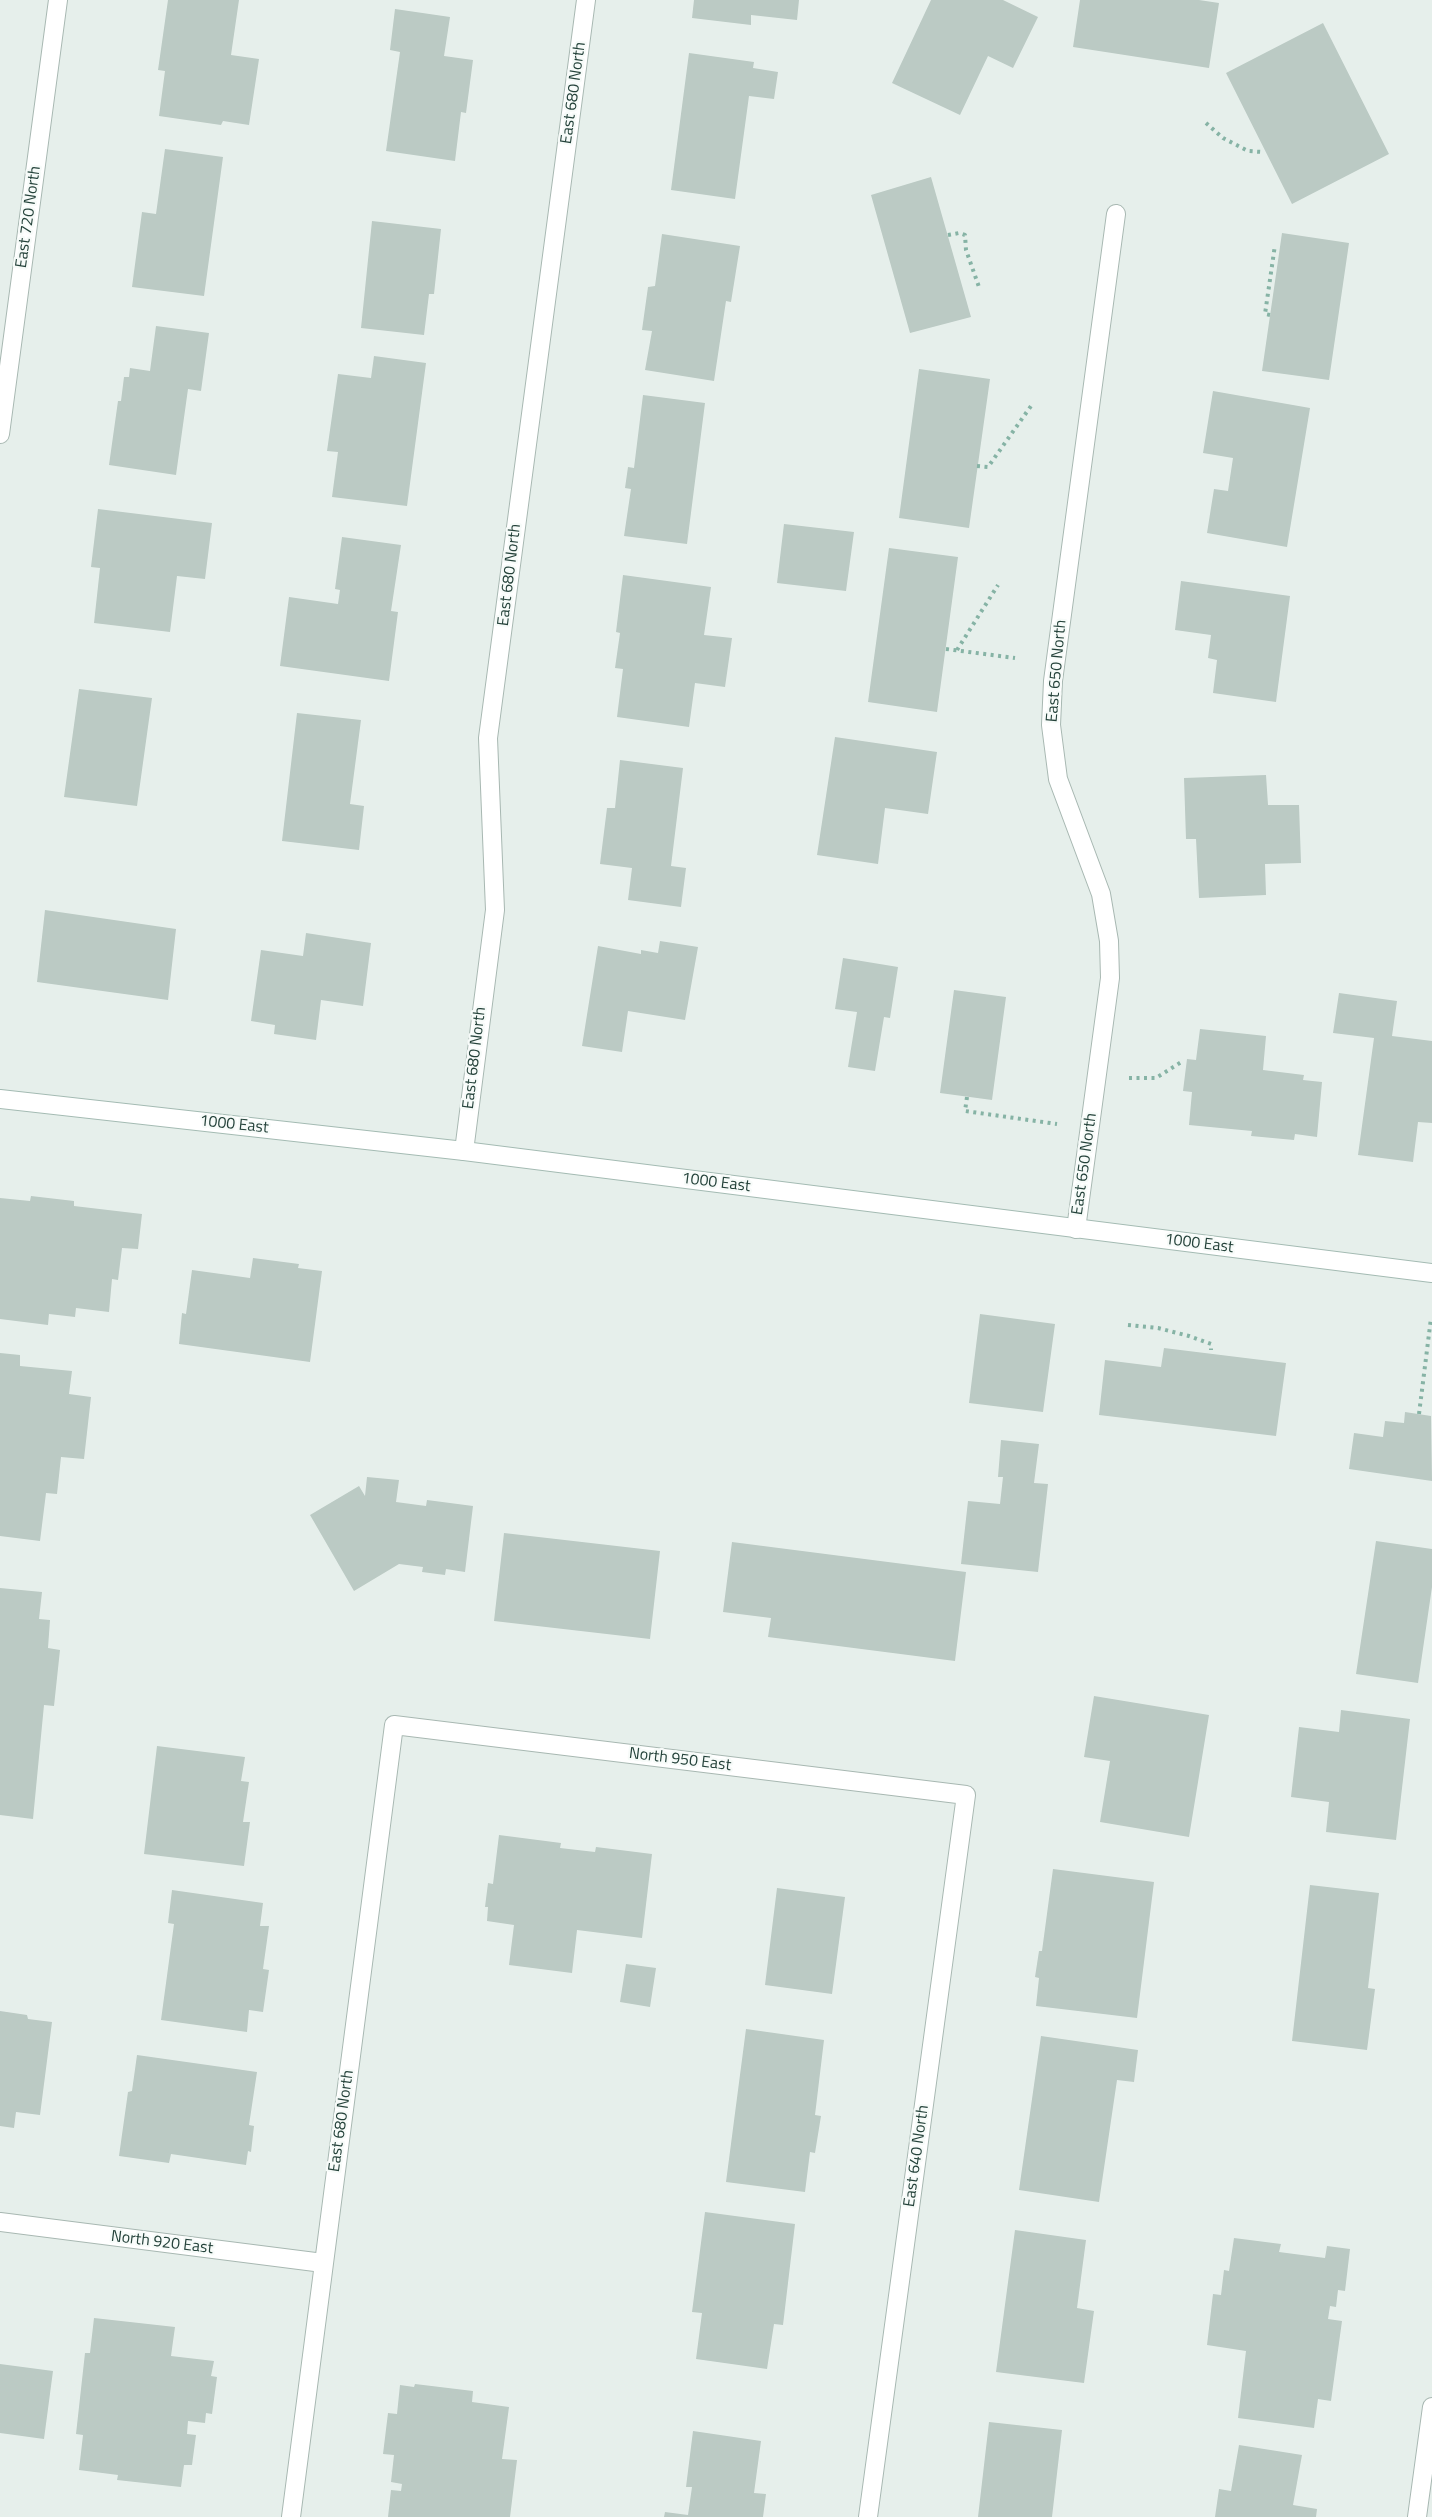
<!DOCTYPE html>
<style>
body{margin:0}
canvas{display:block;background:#e6efeb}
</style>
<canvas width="1432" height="2517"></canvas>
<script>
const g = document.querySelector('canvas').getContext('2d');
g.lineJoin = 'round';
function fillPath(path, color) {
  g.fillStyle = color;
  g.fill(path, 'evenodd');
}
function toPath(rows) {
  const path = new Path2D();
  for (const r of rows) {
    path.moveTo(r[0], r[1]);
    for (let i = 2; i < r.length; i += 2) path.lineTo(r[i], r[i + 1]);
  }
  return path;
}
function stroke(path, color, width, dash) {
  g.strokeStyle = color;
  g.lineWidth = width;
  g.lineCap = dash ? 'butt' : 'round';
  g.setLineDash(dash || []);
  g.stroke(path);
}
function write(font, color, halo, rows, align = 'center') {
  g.font = font + ' "Titillium Web",sans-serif';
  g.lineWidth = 4.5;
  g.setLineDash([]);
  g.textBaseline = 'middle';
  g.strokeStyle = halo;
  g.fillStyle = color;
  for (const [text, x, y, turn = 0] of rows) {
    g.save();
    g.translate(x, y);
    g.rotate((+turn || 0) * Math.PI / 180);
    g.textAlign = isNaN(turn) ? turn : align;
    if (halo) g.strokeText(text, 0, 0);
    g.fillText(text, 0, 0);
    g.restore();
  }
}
fillPath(toPath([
 [168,0,239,0,231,55,259,59,249,125,223,121,221,125,159,116,165,71,158,70],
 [694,0,799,0,797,20,751,15,751,25,692,18],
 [931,0,1003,0,1038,17,1013,68,988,56,960,115,892,83],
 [1080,0,1199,0,1219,3,1209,68,1073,47],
 [395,9,450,17,444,56,473,60,466,113,461,112,455,161,386,151,400,52,390,50],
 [1323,23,1389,154,1292,204,1226,73],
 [689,53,754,62,753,68,778,72,774,99,749,96,735,199,671,190],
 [165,149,223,157,204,296,132,287,142,212,156,214],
 [931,177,971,317,910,333,871,195],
 [372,221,441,229,434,294,429,294,424,335,361,328],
 [1282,233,1349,243,1329,380,1262,371],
 [662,234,740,246,731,302,726,301,714,381,645,370,652,331,642,330,648,287,655,286],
 [156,326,209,333,201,391,188,389,176,475,109,465,118,401,121,401,124,377,129,377,130,368,150,371],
 [374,356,426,363,407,506,332,497,338,452,327,451,338,374,371,378],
 [919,369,990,379,969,528,899,518],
 [1213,391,1310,408,1287,547,1207,533,1214,489,1228,491,1233,458,1203,453],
 [643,395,705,403,687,544,624,536,631,489,625,488,628,467,634,468],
 [98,509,212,523,205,579,177,576,170,632,94,623,100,568,91,567],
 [784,524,854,532,846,591,777,583],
 [342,537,401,545,391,611,398,612,389,681,280,666,289,597,338,604,340,590,335,589],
 [889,548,958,557,937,712,868,702],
 [623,575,711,587,704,635,732,638,725,687,695,683,689,727,617,717,623,669,615,668,620,633,616,632],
 [1181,581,1290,596,1276,702,1213,693,1217,660,1208,658,1211,635,1175,630],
 [79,689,152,698,137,806,64,797],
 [297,713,361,720,350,804,364,806,359,850,282,841],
 [835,737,937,752,928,814,885,808,878,864,817,855],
 [620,760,683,768,671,866,686,868,681,907,628,900,632,868,600,864,607,808,615,808],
 [1266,775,1268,805,1299,805,1301,863,1265,864,1266,895,1199,898,1196,839,1186,839,1184,778],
 [45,910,176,929,168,1000,37,982],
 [306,933,371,943,363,1006,321,1000,316,1040,274,1034,275,1025,251,1021,261,950,303,956],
 [660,941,698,947,685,1020,628,1011,622,1052,582,1046,598,946,641,954,641,950,658,953],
 [843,958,898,967,890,1018,884,1017,875,1071,848,1067,857,1012,835,1009],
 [954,990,1006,997,992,1100,940,1093],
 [1339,993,1397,1001,1392,1036,1432,1041,1432,1123,1418,1122,1413,1162,1358,1155,1374,1038,1333,1033],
 [1200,1029,1266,1036,1263,1070,1304,1075,1303,1080,1322,1082,1317,1137,1295,1134,1294,1140,1251,1136,1252,1131,1189,1125,1192,1092,1183,1091,1187,1059,1196,1060],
 [31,1196,74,1201,74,1206,142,1214,138,1249,122,1248,118,1280,112,1279,109,1312,76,1308,75,1317,49,1314,48,1325,0,1319,0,1198,30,1201],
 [253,1258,299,1264,298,1268,322,1271,310,1362,179,1344,182,1313,186,1314,192,1270,250,1278],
 [980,1314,1055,1324,1043,1412,969,1403],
 [1164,1348,1286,1363,1276,1436,1099,1415,1105,1360,1161,1367],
 [0,1353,20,1355,20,1366,72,1371,69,1394,91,1397,84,1459,61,1457,57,1494,46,1493,40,1541,0,1536],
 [1405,1412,1431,1416,1432,1481,1349,1469,1354,1433,1383,1437,1385,1421,1404,1423],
 [1001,1440,1039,1444,1034,1483,1048,1484,1038,1572,961,1564,968,1501,1000,1504,1003,1477,998,1477],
 [367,1477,399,1480,396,1502,426,1506,427,1500,473,1506,465,1572,446,1569,445,1575,422,1572,423,1567,399,1564,354,1591,310,1515,359,1486,365,1496],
 [504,1533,660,1551,650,1639,494,1621],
 [1376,1541,1432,1549,1432,1587,1418,1683,1356,1674],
 [732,1542,966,1572,955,1661,768,1637,771,1618,723,1612],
 [0,1588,42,1592,39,1619,50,1620,48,1648,60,1650,54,1706,44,1705,33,1819,0,1815],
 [1094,1696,1209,1715,1189,1837,1100,1822,1110,1761,1084,1757],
 [1341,1710,1410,1719,1396,1840,1326,1832,1329,1802,1291,1797,1299,1727,1339,1732],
 [157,1746,245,1757,241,1781,249,1782,243,1822,250,1822,244,1866,144,1854],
 [499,1835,561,1843,560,1848,595,1852,596,1847,652,1854,642,1938,577,1930,572,1973,509,1965,514,1925,487,1921,488,1907,485,1907,488,1883,493,1884],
 [1053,1869,1154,1882,1137,2018,1036,2006,1039,1978,1035,1977,1039,1951,1042,1951],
 [1310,1885,1379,1893,1368,1988,1375,1989,1367,2050,1292,2041],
 [777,1888,845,1897,832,1994,765,1985],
 [172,1890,263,1903,260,1926,269,1926,263,1969,269,1970,263,2012,249,2010,247,2032,161,2020,174,1924,168,1923],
 [626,1964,656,1968,650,2007,620,2002],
 [0,2011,27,2015,28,2019,52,2022,40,2115,16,2112,14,2128,0,2126],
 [746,2029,824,2040,815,2115,821,2116,815,2153,810,2152,805,2192,726,2182],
 [1041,2036,1138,2050,1134,2082,1117,2080,1099,2202,1019,2190],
 [137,2055,257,2072,249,2125,254,2126,251,2152,248,2151,246,2165,171,2154,169,2163,119,2156,128,2092,132,2091],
 [705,2212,795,2224,783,2325,774,2324,767,2369,696,2359,702,2313,692,2312],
 [1015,2230,1086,2240,1077,2308,1094,2311,1084,2383,996,2372],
 [1234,2238,1281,2244,1279,2252,1325,2258,1327,2246,1350,2249,1345,2291,1338,2290,1336,2307,1330,2306,1328,2319,1342,2321,1331,2401,1318,2399,1314,2428,1238,2418,1246,2351,1207,2345,1213,2294,1221,2295,1224,2270,1229,2271],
 [94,2318,175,2327,171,2356,214,2361,211,2376,217,2377,212,2414,206,2413,205,2423,188,2421,187,2434,196,2435,192,2465,184,2465,181,2487,117,2480,118,2475,79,2470,83,2435,76,2434,85,2353,90,2353],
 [0,2364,53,2371,44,2439,0,2433],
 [415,2384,473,2391,472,2402,509,2407,502,2459,517,2460,510,2517,388,2517,391,2490,401,2491,402,2484,391,2482,394,2455,383,2454,388,2413,397,2414,400,2385,414,2387],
 [989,2422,1062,2430,1052,2517,978,2517],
 [693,2431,761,2441,754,2493,766,2494,763,2517,664,2517,665,2512,688,2515,692,2487,686,2487],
 [1239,2445,1302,2455,1293,2505,1317,2509,1316,2517,1215,2517,1219,2489,1231,2491]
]), '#bbcac4');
const street = toPath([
 [0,434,58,0],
 [464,1151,495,910,488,738,586,0],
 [1076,1229,1110,978,1109,941,1101,894,1058,779,1051,725,1053,681,1116,214],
 [0,2222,323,2263],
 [291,2517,394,1725,966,1795,868,2517],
 [1417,2517,1432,2407]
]);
const secondary = toPath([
 [0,1099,464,1151,1432,1273]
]);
stroke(street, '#a8b8b2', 20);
stroke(secondary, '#a4bbb3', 20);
stroke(toPath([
 [1206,123,1223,138,1248,151,1262,152],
 [948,235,959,233,965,235,966,250,979,287],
 [1270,315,1265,314,1275,245],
 [977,466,988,467,1031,406],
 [946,649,1015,658],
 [957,650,998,585],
 [1129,1078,1156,1078,1183,1061],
 [967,1097,965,1111,1057,1124],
 [1128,1325,1158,1328,1189,1336,1211,1344,1211,1350],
 [1419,1414,1431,1318]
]), '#86b3a5', 4, [3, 4.5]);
stroke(street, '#fff', 18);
stroke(secondary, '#fff', 18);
write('16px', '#24423a', '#f7fbf9', [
 ["East 680 North",574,93,-82],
 ["East 720 North",29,217,-82],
 ["East 680 North",510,575,-83],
 ["East 650 North",1057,671,-85],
 ["East 680 North",475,1058,-83],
 ["1000 East",234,1125,6],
 ["East 650 North",1085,1164,-82],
 ["1000 East",716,1183,7],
 ["1000 East",1199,1244,7],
 ["North 950 East",680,1760,7],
 ["East 680 North",342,2121,-82],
 ["East 640 North",917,2156,-82],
 ["North 920 East",162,2243,7]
]);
</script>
